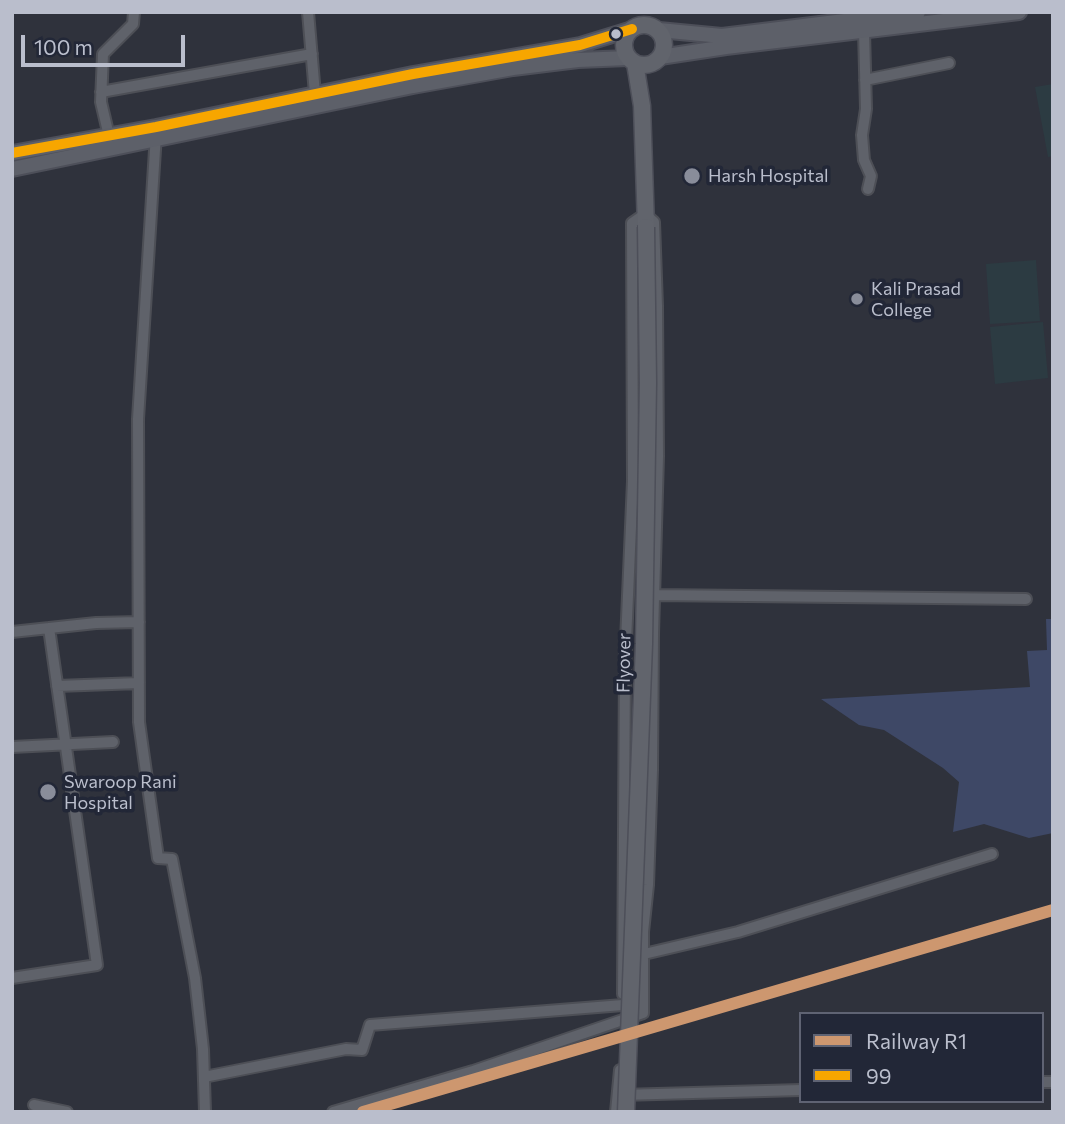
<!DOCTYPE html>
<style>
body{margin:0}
#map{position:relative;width:1065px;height:1124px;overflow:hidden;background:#2f323c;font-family:Commissioner,sans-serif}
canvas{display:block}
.frame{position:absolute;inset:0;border:14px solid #babecc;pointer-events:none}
.legend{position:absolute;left:799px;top:1012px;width:245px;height:91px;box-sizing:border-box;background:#222737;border:2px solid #5f6373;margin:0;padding:9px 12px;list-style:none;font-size:21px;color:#babecc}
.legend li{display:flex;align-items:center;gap:14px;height:35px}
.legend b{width:35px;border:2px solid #5f6373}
.scale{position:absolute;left:21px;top:35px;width:164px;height:32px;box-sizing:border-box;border:4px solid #babecc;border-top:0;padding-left:9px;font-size:21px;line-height:24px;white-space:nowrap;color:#babecc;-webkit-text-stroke:5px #222737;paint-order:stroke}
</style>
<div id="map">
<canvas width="1065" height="1124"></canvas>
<div class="frame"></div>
<ul class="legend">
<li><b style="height:9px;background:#cd976f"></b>Railway R1</li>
<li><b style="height:9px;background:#f7a600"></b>99</li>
</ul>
<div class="scale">100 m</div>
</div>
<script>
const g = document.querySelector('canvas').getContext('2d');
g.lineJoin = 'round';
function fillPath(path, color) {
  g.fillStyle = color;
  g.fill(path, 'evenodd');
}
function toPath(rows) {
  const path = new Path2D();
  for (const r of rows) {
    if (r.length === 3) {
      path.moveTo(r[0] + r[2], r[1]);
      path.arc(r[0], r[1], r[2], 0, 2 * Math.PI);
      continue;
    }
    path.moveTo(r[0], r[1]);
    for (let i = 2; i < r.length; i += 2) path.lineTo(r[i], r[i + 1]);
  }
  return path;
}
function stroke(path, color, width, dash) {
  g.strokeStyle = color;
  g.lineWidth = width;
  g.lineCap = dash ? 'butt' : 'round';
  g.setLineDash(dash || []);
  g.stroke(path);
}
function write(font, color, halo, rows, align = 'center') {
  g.font = font + ' Commissioner,sans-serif';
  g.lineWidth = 7;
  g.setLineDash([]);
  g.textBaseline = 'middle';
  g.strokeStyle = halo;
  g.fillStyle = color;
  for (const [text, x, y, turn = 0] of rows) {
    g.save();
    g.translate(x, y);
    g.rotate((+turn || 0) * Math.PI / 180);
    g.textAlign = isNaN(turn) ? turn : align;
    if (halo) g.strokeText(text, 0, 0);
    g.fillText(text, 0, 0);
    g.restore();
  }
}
fillPath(toPath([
 [1053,84,1053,156,1048,157,1035,87],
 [1036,260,1040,321,990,324,986,264],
 [1043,322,1048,378,995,384,990,327]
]), '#2c3b42');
fillPath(toPath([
 [1046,619,1053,619,1053,833,1029,838,984,824,953,832,959,782,943,768,884,730,859,725,821,699,1030,687,1027,651,1047,650]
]), '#3e4866');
const street = toPath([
 [308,12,315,94],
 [864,31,866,109,862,135,864,160,871,176,868,189],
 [865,80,949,63],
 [101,92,312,54],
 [156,134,138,419,139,722,158,858,172,859,195,978,203,1049,205,1112],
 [109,136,101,102,103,54,133,24,134,12],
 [654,595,1026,599],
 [12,632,96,623,139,622],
 [57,686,139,683],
 [12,747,113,742],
 [644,954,738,932,992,854],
 [12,978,97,965,49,628],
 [204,1077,346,1049,362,1050,370,1025,623,1005],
 [1042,1082,1053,1082],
 [621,1095,801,1090],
 [34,1105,67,1112],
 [333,1112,473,1071,643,1013,643,932,648,885,652,770,653,634,658,456,657,306,654,222,645,214,632,223,633,481,625,664,623,994],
 [616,1112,620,1070]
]);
const secondary = toPath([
 [659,30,722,36,918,12],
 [660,57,726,47,1019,12],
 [12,153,156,127,413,74,580,45,632,29],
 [12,169,413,86,513,68,578,60,628,58]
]);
const primary = toPath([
 [644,45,20],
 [635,63,642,106,646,227]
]);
stroke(street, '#4d4f56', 14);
stroke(secondary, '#4d4f59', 18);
stroke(primary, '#4d4f59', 19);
stroke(street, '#5f626a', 10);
stroke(secondary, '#5d6069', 14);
stroke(primary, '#61646c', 16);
const primaryBridge = toPath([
 [626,1112,644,644,648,383,646,227]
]);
stroke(primaryBridge, '#4d4f59', 19, []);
stroke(primaryBridge, '#61646c', 16);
stroke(toPath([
 [12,153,156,127,413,74,580,45,632,29]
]), '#f7a600', 10);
stroke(toPath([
 [363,1112,1053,910]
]), '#cd976f', 12);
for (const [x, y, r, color] of [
 [616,34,6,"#babecc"],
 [692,176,9,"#898d9a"],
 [857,299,7,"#898d9a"],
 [48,792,9,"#898d9a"]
]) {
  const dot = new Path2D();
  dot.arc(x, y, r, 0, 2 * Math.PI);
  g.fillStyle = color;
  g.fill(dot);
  stroke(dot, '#222737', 2.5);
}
write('18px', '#babecc', '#222737', [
 ["Harsh Hospital",708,176],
 ["Kali Prasad",871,289],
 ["College",871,310],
 ["Swaroop Rani",64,782],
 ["Hospital",64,803]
], 'left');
write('18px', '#babecc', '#222737', [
 ["Flyover",624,663,-89]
]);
</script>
